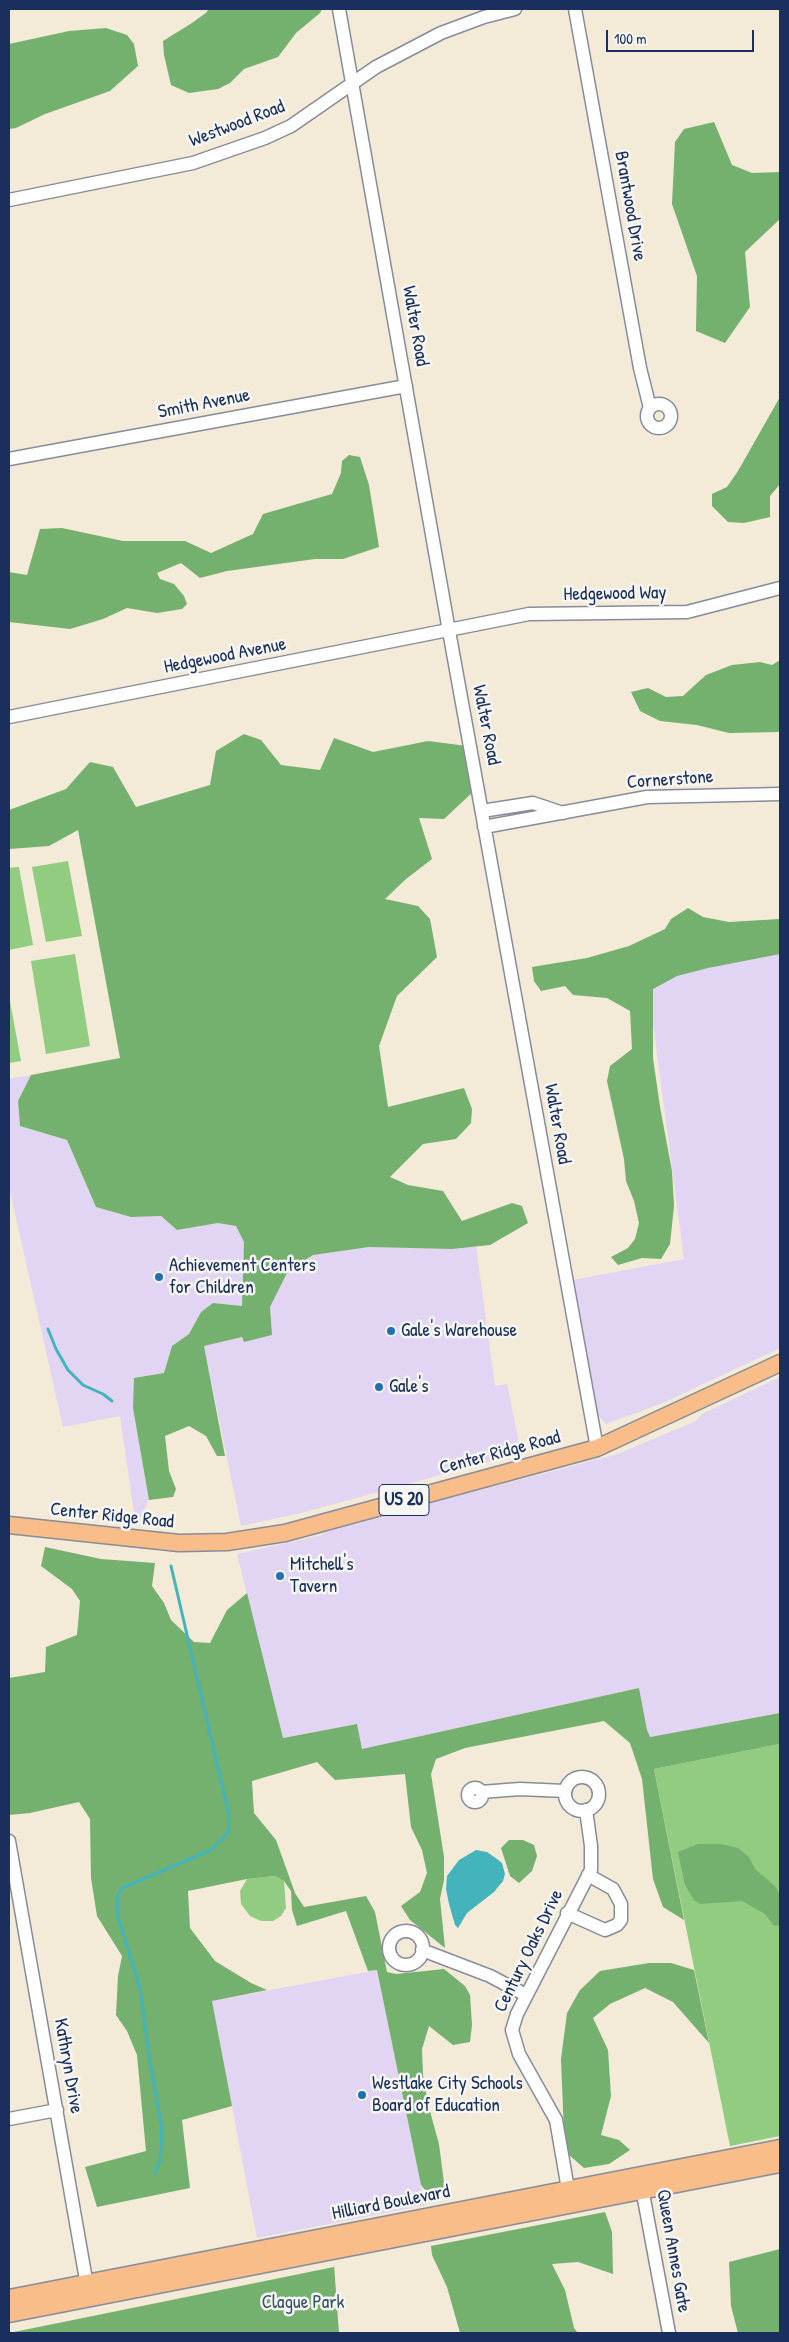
<!DOCTYPE html>
<style>
body{margin:0}
#map{position:relative;width:789px;height:2342px;overflow:hidden;background:#f3ead8;font-family:"Patrick Hand",sans-serif}
canvas{display:block}
.frame{position:absolute;inset:0;border:10px solid #1b2f5e;pointer-events:none}
.scale{position:absolute;left:606px;top:30px;width:148px;height:22px;box-sizing:border-box;border:2px solid #1b2f5e;border-top:0;padding-left:6px;font-size:15px;line-height:18px;white-space:nowrap;color:#1b2f5e;-webkit-text-stroke:4px #f6f6f2;paint-order:stroke}
</style>
<div id="map">
<canvas width="789" height="2342"></canvas>
<div class="frame"></div>
<div class="scale">100 m</div>
</div>
<script>
const g = document.querySelector('canvas').getContext('2d');
g.lineJoin = 'round';
function fillPath(path, color) {
  g.fillStyle = color;
  g.fill(path, 'evenodd');
}
function toPath(rows) {
  const path = new Path2D();
  for (const r of rows) {
    if (r.length === 3) {
      path.moveTo(r[0] + r[2], r[1]);
      path.arc(r[0], r[1], r[2], 0, 2 * Math.PI);
      continue;
    }
    path.moveTo(r[0], r[1]);
    for (let i = 2; i < r.length; i += 2) path.lineTo(r[i], r[i + 1]);
  }
  return path;
}
function stroke(path, color, width, dash) {
  g.strokeStyle = color;
  g.lineWidth = width;
  g.lineCap = dash ? 'butt' : 'round';
  g.setLineDash(dash || []);
  g.stroke(path);
}
function write(font, color, halo, rows, align = 'center') {
  g.font = font + ' "Patrick Hand",sans-serif';
  g.lineWidth = 5;
  g.setLineDash([]);
  g.textBaseline = 'middle';
  g.strokeStyle = halo;
  g.fillStyle = color;
  for (const [text, x, y, turn = 0] of rows) {
    g.save();
    g.translate(x, y);
    g.rotate((+turn || 0) * Math.PI / 180);
    g.textAlign = isNaN(turn) ? turn : align;
    if (halo) g.strokeText(text, 0, 0);
    g.fillText(text, 0, 0);
    g.restore();
  }
}
fillPath(toPath([
 [780,948,780,1348,663,1403,606,1424,596,1413,573,1280,684,1259,647,977],
 [31,1075,18,1101,20,1126,67,1140,96,1207,131,1217,161,1216,177,1230,218,1223,236,1226,244,1242,242,1306,213,1303,201,1312,189,1334,172,1347,164,1373,140,1377,133,1408,149,1500,136,1526,120,1416,63,1427,9,1187,9,1079],
 [476,1246,495,1386,507,1384,521,1453,301,1513,241,1526,204,1346,242,1337,244,1342,272,1335,270,1307,288,1271,313,1255,369,1247,452,1249],
 [780,1377,780,1713,650,1737,647,1730,639,1688,362,1749,357,1724,282,1738,237,1554,323,1535,323,1533,439,1501,618,1454,696,1421,702,1414],
 [377,1970,425,2205,257,2238,212,2001]
]), '#e2d4f3');
fillPath(toPath([
 [68,861,82,936,46,942,32,867],
 [19,867,33,945,9,950,9,868],
 [75,954,90,1046,46,1054,31,961],
 [9,996,21,1061,9,1063],
 [780,1744,780,2136,730,2146,654,1769],
 [275,1876,284,1881,286,1908,281,1916,273,1921,261,1921,250,1916,241,1904,240,1891,247,1879]
]), '#91cc80');
fillPath(toPath([
 [208,9,322,9,320,13,296,33,278,57,244,69,230,83,218,89,189,93,171,85,164,55,163,41,192,23,207,12],
 [106,28,127,35,134,44,138,66,110,91,45,114,16,128,9,129,9,44,69,31],
 [714,122,732,165,752,173,780,172,780,219,745,252,750,307,725,343,696,331,697,276,672,204,675,142,684,129],
 [780,397,780,484,770,496,770,517,744,523,728,522,712,506,712,494,727,487,738,471],
 [349,455,360,457,369,485,379,547,343,559,315,559,227,571,200,578,181,563,157,573,160,579,174,584,184,596,187,604,182,609,157,613,127,608,103,619,70,629,9,622,9,572,27,575,40,529,62,528,123,541,185,541,211,553,253,534,263,514,332,494,341,473,342,461],
 [780,660,780,730,778,732,729,733,697,725,660,721,640,711,631,692,648,688,666,697,683,696,706,675,732,665,760,662,772,665],
 [244,734,261,740,281,765,320,770,334,738,373,752,428,741,467,746,474,791,444,819,419,818,432,859,406,879,385,899,418,906,430,919,437,957,397,996,379,1046,388,1107,464,1088,472,1109,471,1123,456,1139,423,1144,390,1177,408,1185,443,1191,462,1221,512,1203,522,1206,528,1223,490,1245,452,1249,369,1247,313,1255,288,1271,270,1307,272,1335,244,1342,242,1337,204,1346,225,1456,217,1456,206,1436,189,1426,165,1436,169,1471,176,1489,173,1497,149,1500,133,1408,134,1378,164,1373,172,1346,189,1334,201,1312,213,1303,242,1306,244,1242,236,1226,218,1223,177,1230,161,1216,131,1217,96,1207,67,1140,20,1126,18,1101,31,1075,120,1058,78,830,49,846,9,849,9,810,66,789,90,762,113,767,136,807,210,785,216,751],
 [688,908,703,917,729,922,780,919,780,954,708,968,677,976,653,989,653,1058,660,1107,672,1171,674,1206,670,1244,661,1259,642,1258,618,1265,611,1257,628,1248,635,1239,639,1223,634,1201,626,1181,624,1159,607,1081,610,1066,632,1049,630,1011,607,998,573,995,565,986,541,991,534,981,532,967,587,958,629,946,665,929,671,919],
 [45,1547,101,1559,155,1563,152,1586,164,1603,171,1620,194,1642,210,1643,227,1610,247,1593,283,1738,357,1724,362,1749,639,1688,647,1730,650,1737,780,1713,780,1744,654,1769,684,1920,663,1907,653,1879,642,1779,630,1743,604,1721,465,1748,436,1759,431,1774,444,1857,444,1880,440,1899,445,1948,410,1920,401,1906,420,1892,427,1873,422,1850,411,1827,405,1774,335,1780,317,1762,252,1781,254,1813,276,1840,295,1893,304,1907,366,1896,375,1912,387,1972,396,1974,444,1969,465,1986,470,1995,472,2025,470,2042,453,2045,429,2026,422,2049,423,2074,428,2104,439,2144,445,2191,435,2194,427,2192,421,2185,377,1970,368,1971,346,1911,297,1926,292,1910,291,1891,284,1881,275,1876,247,1879,188,1891,190,1928,215,1961,251,1983,267,1990,212,2001,232,2106,182,2120,190,2188,97,2207,85,2167,146,2151,137,2055,127,2031,116,2015,118,1976,122,1956,97,1916,91,1878,90,1819,79,1802,30,1813,9,1815,9,1678,45,1672,46,1647,77,1635,80,1601,72,1589,41,1566],
 [509,1840,523,1840,534,1845,537,1856,532,1871,519,1883,510,1876,501,1848],
 [698,1844,721,1844,738,1848,749,1857,755,1869,775,1886,780,1895,780,1925,774,1926,765,1914,742,1901,700,1904,694,1900,685,1885,678,1852],
 [649,1963,671,1963,694,1970,709,2043,673,2002,645,1988,610,2004,593,2018,608,2050,611,2096,601,2135,619,2140,630,2150,609,2164,584,2168,569,2155,564,2134,561,2059,567,2013,580,1990,600,1971],
 [605,2212,612,2232,613,2274,578,2262,552,2264,565,2290,574,2328,578,2333,460,2333,447,2287,432,2255,431,2246],
 [780,2249,780,2333,738,2333,731,2306,729,2262],
 [334,2265,339,2333,9,2333,334,2267]
]), '#74b06e');
fillPath(toPath([
 [476,1850,487,1852,497,1859,502,1863,505,1874,503,1881,494,1892,467,1913,458,1928,455,1925,449,1904,446,1889,447,1876,459,1860]
]), '#44b4bc');
stroke(toPath([
 [48,1329,56,1349,68,1370,83,1385,103,1394,112,1401],
 [155,2173,160,2161,162,2130,149,2055,140,1988,118,1917,117,1897,122,1888,211,1850,228,1833,229,1815,171,1566]
]), '#44b4bc', 3);
const minor = toPath([
 [339,9,449,631,597,1448],
 [575,9,640,368,650,408],
 [9,200,193,163,265,138,291,126,376,67,441,33,484,17,515,9],
 [659,416,12],
 [9,459,406,386],
 [9,717,529,614,687,612,780,588],
 [482,811,533,803,563,813],
 [484,827,647,797,780,794],
 [582,1794,17],
 [475,1795,7],
 [481,1792,520,1789,565,1791],
 [9,1841,88,2291],
 [567,1913,605,1930,617,1925,621,1920,621,1904,613,1889,588,1875],
 [406,1948,17],
 [422,1950,490,1976,526,1995],
 [9,2119,57,2110],
 [641,2183,669,2333],
 [568,2189,556,2120,519,2054,512,2030,517,2014,591,1870,591,1846,586,1810]
]);
const major = toPath([
 [9,1525,179,1543,227,1542,285,1533,597,1448,780,1363],
 [9,2298,780,2148],
 [9,2314,780,2164]
]);
stroke(minor, '#878c9b', 15);
stroke(major, '#878c9b', 19);
stroke(minor, '#fff', 12);
stroke(major, '#f8bd89', 16);
for (const [x, y, r, color] of [
 [159,1277,5,"#1f6fb2"],
 [391,1331,5,"#1f6fb2"],
 [379,1387,5,"#1f6fb2"],
 [280,1576,5,"#1f6fb2"],
 [362,2095,5,"#1f6fb2"]
]) {
  const dot = new Path2D();
  dot.arc(x, y, r, 0, 2 * Math.PI);
  g.fillStyle = color;
  g.fill(dot);
  stroke(dot, '#f6f6f2', 2);
}
for (const [x, y, w] of [
 [404,1500,50]
]) {
  const box = new Path2D();
  box.roundRect(x - w / 2, y - 15.5, w, 31, 4);
  g.fillStyle = '#f6f6f2';
  g.fill(box);
  stroke(box, '#1b2f5e', 1);
}
write('bold 18px', '#1b2f5e', null, [
 ["US 20",404,1500]
]);
write('19px', '#1b2f5e', '#f6f6f2', [
 ["Westwood Road",237,124,-21],
 ["Brantwood Drive",630,206,80],
 ["Walter Road",415,326,80],
 ["Smith Avenue",204,404,-11],
 ["Hedgewood Way",615,594,-1],
 ["Hedgewood Avenue",225,656,-11],
 ["Walter Road",486,725,79],
 ["Cornerstone",670,780,-4],
 ["Walter Road",557,1124,80],
 ["Center Ridge Road",500,1453,-15],
 ["Center Ridge Road",112,1516,6],
 ["Century Oaks Drive",529,1951,-64],
 ["Kathryn Drive",68,2066,80],
 ["Hilliard Boulevard",391,2203,-11],
 ["Queen Annes Gate",673,2251,80]
]);
write('19px', '#1b2f5e', '#f6f6f2', [
 ["Achievement Centers",169,1266],
 ["for Children",169,1288],
 ["Gale's Warehouse",401,1331],
 ["Gale's",389,1387],
 ["Mitchell's",290,1565],
 ["Tavern",290,1587],
 ["Westlake City Schools",372,2084],
 ["Board of Education",372,2106]
], 'left');
write('19px', '#385666', '#f6f6f2', [
 ["Clague Park",303,2303]
]);
</script>
